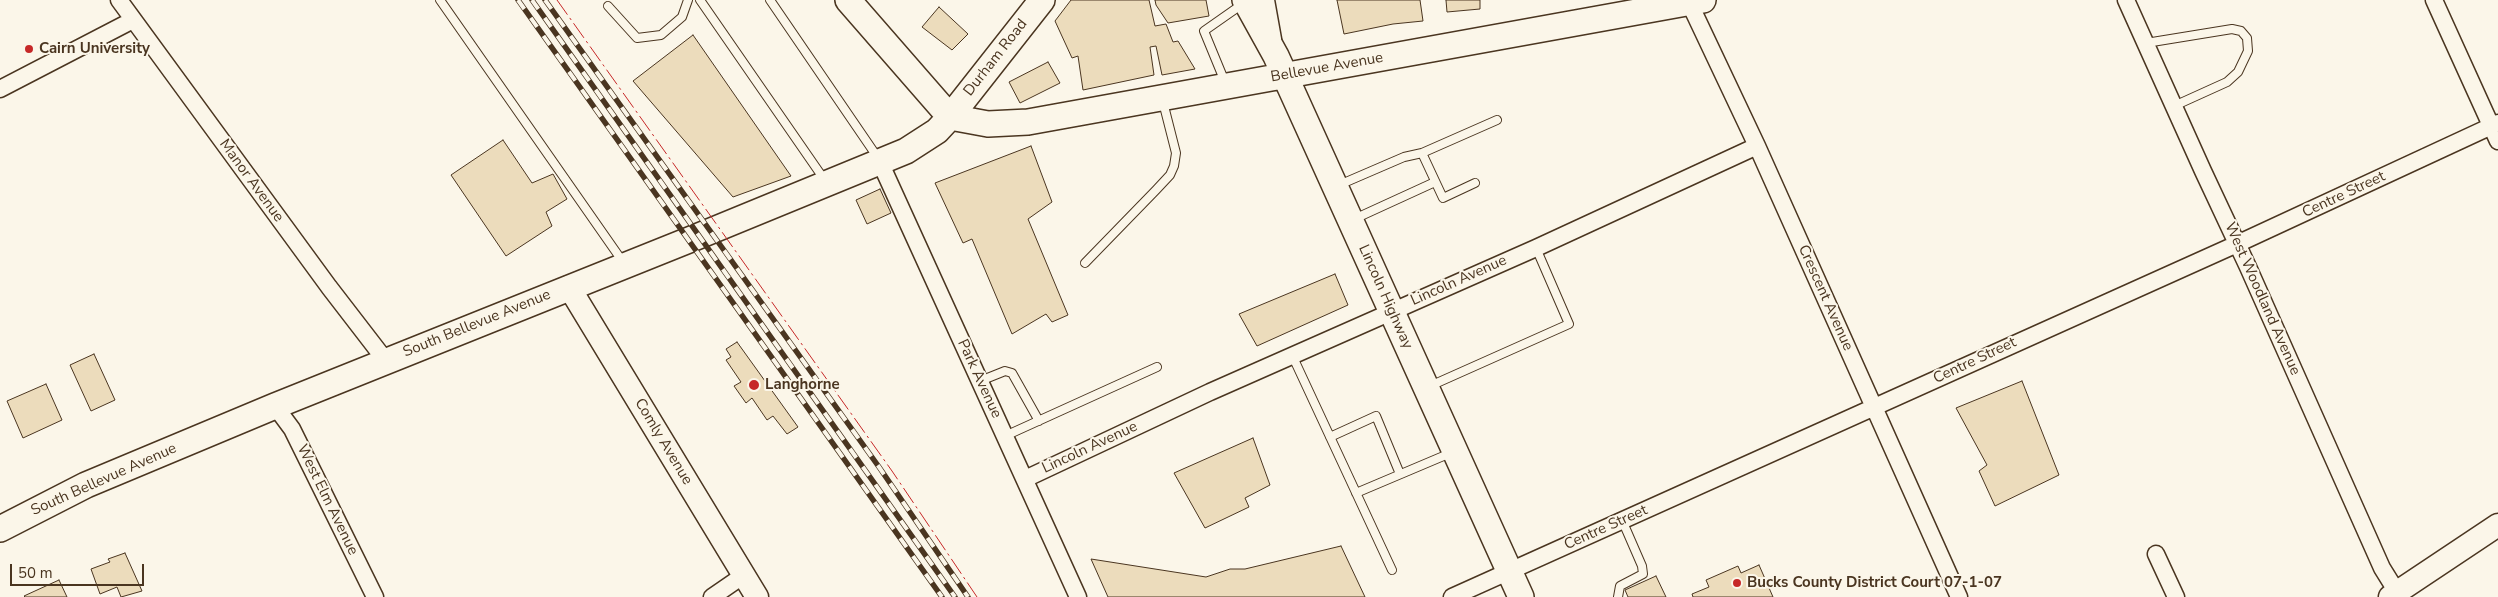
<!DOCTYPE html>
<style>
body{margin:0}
#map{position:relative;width:2498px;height:597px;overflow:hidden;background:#fbf6e9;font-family:"Nunito Sans",sans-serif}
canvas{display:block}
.scale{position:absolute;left:10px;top:564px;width:134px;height:22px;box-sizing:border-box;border:2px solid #4a3520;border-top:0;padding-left:6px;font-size:15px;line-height:18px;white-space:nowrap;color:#4a3520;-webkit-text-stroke:4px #fbf6e9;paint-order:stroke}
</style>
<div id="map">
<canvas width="2498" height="597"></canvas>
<div class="scale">50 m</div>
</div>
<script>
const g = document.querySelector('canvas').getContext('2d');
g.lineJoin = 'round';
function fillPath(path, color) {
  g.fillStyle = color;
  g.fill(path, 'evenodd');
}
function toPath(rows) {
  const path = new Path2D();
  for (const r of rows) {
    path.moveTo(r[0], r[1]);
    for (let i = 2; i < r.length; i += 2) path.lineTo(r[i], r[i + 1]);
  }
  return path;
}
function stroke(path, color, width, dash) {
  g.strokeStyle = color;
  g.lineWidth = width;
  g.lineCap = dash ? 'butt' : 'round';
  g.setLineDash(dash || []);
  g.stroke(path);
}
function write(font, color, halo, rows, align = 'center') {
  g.font = font + ' "Nunito Sans",sans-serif';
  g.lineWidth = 4;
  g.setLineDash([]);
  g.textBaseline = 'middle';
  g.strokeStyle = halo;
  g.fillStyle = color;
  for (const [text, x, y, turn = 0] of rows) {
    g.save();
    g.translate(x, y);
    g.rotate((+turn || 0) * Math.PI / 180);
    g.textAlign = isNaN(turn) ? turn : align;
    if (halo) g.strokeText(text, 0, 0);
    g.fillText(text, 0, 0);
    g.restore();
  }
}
const building = toPath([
 [1071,0,1149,0,1155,26,1166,24,1173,42,1178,41,1195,69,1162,75,1156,46,1150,47,1154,75,1083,90,1078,56,1072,58,1055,21,1071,0],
 [1155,0,1206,0,1209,16,1168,23,1156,5,1155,0],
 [1337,0,1420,0,1423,21,1393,24,1344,34,1337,0],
 [1446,0,1480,0,1480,9,1447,12,1446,0],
 [939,7,968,34,952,50,922,27,939,7],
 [693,35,791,176,733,197,633,81,693,35],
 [1048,62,1060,83,1020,103,1009,82,1048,62],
 [503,140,532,183,553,174,567,199,546,212,552,226,506,256,451,175,503,140],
 [1031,146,1052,202,1028,219,1068,315,1052,322,1046,314,1012,334,972,239,963,243,935,183,1031,146],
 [880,189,891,213,867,224,856,200,880,189],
 [1335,274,1348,305,1257,346,1239,314,1335,274],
 [737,342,798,427,787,434,773,416,767,420,752,398,746,403,734,386,741,382,726,360,731,357,726,349,737,342],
 [94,354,115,400,91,411,70,365,94,354],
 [2022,381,2059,475,1995,506,1979,471,1987,465,1956,408,2022,381],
 [46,384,62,420,23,438,7,401,46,384],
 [1253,438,1270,485,1245,498,1249,507,1205,528,1174,473,1253,438],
 [1341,546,1365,597,1108,597,1091,559,1206,577,1230,569,1245,569,1341,546],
 [125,553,142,591,121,597,117,587,100,594,91,569,110,562,108,559,125,553],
 [1759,565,1773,597,1693,597,1692,594,1709,587,1706,580,1738,566,1741,573,1759,565],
 [1656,576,1666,597,1628,597,1625,590,1656,576],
 [59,580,67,597,25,597,24,596,59,580]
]);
fillPath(building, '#ecdcbc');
stroke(building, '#4a3520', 1);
const lane = toPath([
 [440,0,623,262],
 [700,0,826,182],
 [770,0,878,158],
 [608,6,637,38,661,35,682,17,688,0],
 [2146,43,2232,29,2241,31,2247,38,2248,51,2238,72,2227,82,2174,106],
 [1225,82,1204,31,1244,3],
 [1422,153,1443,198,1475,183],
 [1339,185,1404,157,1422,153,1497,120],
 [1352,220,1435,182],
 [1085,263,1156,190,1170,175,1174,166,1176,153,1163,102],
 [1292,355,1392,570],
 [980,381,1005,371,1012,373,1039,421],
 [1430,386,1569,324,1536,248],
 [1005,436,1157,367],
 [1330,437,1376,416,1400,474],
 [1356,493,1453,452],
 [1618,597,1620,586,1643,574,1642,566,1622,520]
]);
const street = toPath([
 [119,0,329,287,386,361],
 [1266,0,1273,39],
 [1688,0,1757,146,1959,597],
 [2126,0,2203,171,2248,267,2382,568,2400,597],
 [2434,0,2498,141],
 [0,89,133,20],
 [880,162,1078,597],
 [275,406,292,429,375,597],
 [1025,479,1210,392,1536,248,1757,146],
 [2156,554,2176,597],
 [712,597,744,575],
 [1452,597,2237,244,2498,123]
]);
const secondary = toPath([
 [569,287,757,597],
 [2390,597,2498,525]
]);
const primary = toPath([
 [848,0,950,117],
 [1245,0,1276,56,1521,597],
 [950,117,988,124,1028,122,1703,0],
 [0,529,86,485,275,406,689,240,906,151,937,131,950,117,1042,0]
]);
stroke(lane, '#4a3520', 10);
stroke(street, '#4a3520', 19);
stroke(secondary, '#4a3520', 25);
stroke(primary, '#4a3520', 28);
stroke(lane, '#fbf6e9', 8);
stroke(street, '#fbf6e9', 16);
stroke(secondary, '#fbf6e9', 22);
stroke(primary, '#fbf6e9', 25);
const rail = toPath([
 [518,0,942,597],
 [532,0,955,597],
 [545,0,879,467,968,597]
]);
stroke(rail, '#4a3520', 5.5);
stroke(rail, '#fbf6e9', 4, [11]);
stroke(toPath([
 [557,0,892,471,977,597]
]), '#c62828', 1, [18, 4, 2.5, 4]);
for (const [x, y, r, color] of [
 [29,49,5,"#c62828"],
 [754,385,6,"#c62828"],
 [1737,583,5,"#c62828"]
]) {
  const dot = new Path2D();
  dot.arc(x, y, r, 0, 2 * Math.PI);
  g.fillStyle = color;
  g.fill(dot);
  stroke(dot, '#fbf6e9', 2);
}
write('bold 15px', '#4a3520', '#fbf6e9', [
 ["Cairn University",39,49],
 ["Langhorne",765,385],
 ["Bucks County District Court 07-1-07",1747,583]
], 'left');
write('15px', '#4a3520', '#fbf6e9', [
 ["Durham Road",996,58,-52],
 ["Bellevue Avenue",1327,68,-10],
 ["Manor Avenue",251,181,54],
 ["Centre Street",2344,195,-25],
 ["Lincoln Avenue",1459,281,-24],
 ["Lincoln Highway",1385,297,66],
 ["Crescent Avenue",1825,298,66],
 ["West Woodland Avenue",2262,299,66],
 ["South Bellevue Avenue",477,324,-22],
 ["Centre Street",1975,361,-25],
 ["Park Avenue",979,379,65],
 ["Comly Avenue",663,442,59],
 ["Lincoln Avenue",1090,448,-25],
 ["South Bellevue Avenue",104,480,-24],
 ["West Elm Avenue",327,500,64],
 ["Centre Street",1606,528,-24]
]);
</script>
